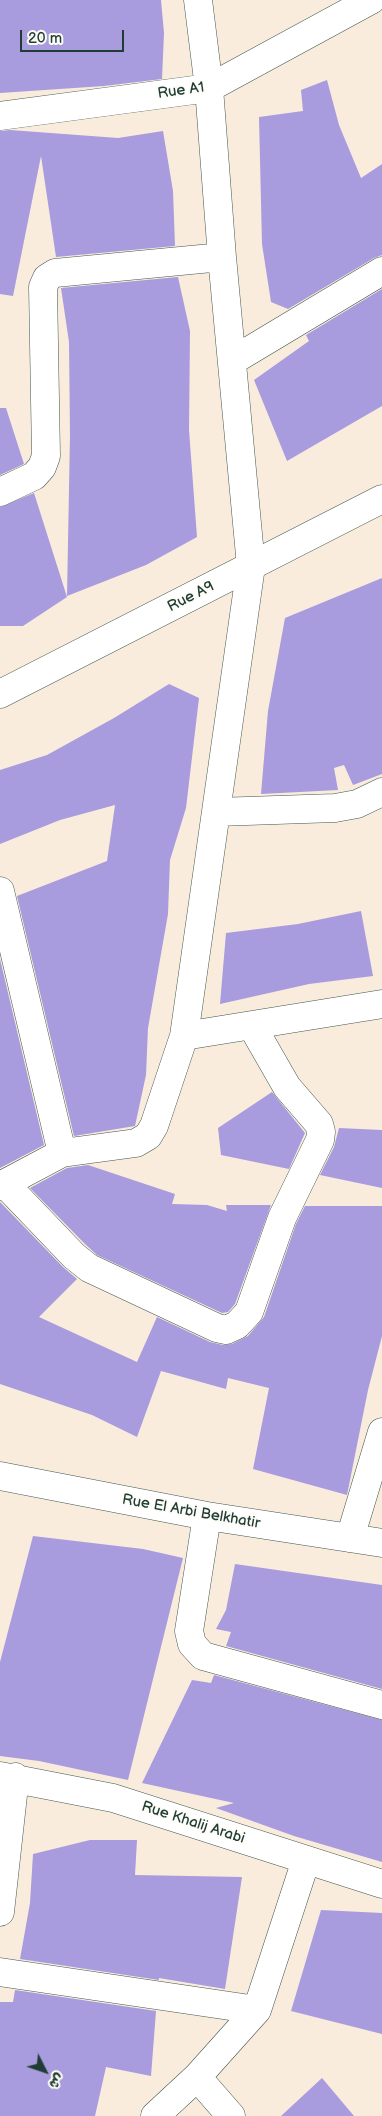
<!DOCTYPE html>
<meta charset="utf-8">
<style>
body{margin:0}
#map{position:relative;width:382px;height:2116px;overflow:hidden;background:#f9ecdc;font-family:"Balsamiq Sans","Playpen Sans Arabic",sans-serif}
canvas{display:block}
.north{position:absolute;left:20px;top:2046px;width:50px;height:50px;-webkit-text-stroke:4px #fdfcf7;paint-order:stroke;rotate:131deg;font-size:14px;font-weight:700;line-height:20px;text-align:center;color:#1f3d34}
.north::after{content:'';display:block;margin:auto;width:18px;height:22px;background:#1f3d34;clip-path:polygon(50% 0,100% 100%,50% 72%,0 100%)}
.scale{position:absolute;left:20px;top:30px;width:104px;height:22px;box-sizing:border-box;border:2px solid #1f3d34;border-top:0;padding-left:6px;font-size:15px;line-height:18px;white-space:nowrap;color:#1f3d34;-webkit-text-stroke:4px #fdfcf7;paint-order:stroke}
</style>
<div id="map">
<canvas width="382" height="2116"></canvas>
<div class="north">ش</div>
<div class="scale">20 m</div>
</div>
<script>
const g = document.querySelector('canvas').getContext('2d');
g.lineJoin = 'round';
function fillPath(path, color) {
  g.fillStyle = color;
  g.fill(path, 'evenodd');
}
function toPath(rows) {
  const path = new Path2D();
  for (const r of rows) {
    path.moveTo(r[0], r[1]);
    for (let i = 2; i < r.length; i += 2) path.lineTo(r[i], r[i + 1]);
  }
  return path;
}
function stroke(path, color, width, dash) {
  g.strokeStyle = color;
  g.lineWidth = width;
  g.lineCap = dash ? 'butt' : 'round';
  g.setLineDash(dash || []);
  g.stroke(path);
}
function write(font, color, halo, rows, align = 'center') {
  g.font = font + ' "Balsamiq Sans",sans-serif';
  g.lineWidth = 4;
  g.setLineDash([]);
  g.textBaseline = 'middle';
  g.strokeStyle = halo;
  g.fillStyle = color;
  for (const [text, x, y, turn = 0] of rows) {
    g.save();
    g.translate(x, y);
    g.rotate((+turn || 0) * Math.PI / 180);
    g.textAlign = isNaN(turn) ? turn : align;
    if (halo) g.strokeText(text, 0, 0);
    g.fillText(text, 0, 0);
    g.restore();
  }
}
fillPath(toPath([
 [0,0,161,0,164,33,162,79,104,86,0,93],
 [327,80,339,125,361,178,382,164,382,255,374,258,288,309,271,302,262,244,259,117,303,111,301,90],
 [10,130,118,138,163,131,173,191,175,246,56,257,41,156,13,296,0,294,0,131],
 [178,277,190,331,189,430,197,537,146,565,67,596,70,435,69,342,61,288],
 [382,289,382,406,287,461,254,380,309,341,306,335],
 [0,408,6,408,24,464,0,475],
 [34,493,67,597,23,626,0,626,0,507],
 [382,578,382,774,353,785,344,765,334,768,338,790,261,794,268,711,285,618],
 [169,684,199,698,186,808,170,860,168,914,148,1028,146,1075,135,1126,74,1136,17,896,107,861,115,805,60,820,0,844,0,770,47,755,114,718],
 [361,911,373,976,309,984,220,1004,226,933,298,924],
 [0,959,44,1145,0,1168],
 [272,1092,305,1133,289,1169,221,1155,218,1128],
 [339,1128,382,1130,382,1188,320,1175,334,1147],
 [88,1165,175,1194,172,1204,207,1205,227,1211,226,1205,271,1205,235,1304,228,1312,222,1313,97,1255,85,1244,30,1188,67,1168],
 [0,1202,63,1267,77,1279,39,1317,137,1362,157,1317,210,1342,223,1345,232,1344,248,1336,264,1317,296,1224,305,1206,382,1206,382,1336,368,1390,347,1495,253,1469,269,1388,228,1378,226,1389,161,1371,137,1437,92,1415,0,1384],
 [33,1536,143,1549,183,1558,128,1780,39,1761,0,1756,0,1662],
 [235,1564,382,1585,382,1689,226,1646,231,1632,216,1629,226,1610],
 [214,1675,382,1720,382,1862,294,1836,216,1808,234,1803,142,1783,192,1680,211,1683],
 [90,1840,137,1840,135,1875,242,1877,225,1989,159,1978,159,1980,20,1959,30,1903,33,1854],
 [321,1910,382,1913,382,2034,291,2011],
 [15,1990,156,2011,151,2076,106,2067,95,2116,0,2116,0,2002,13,2002],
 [322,2078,354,2116,281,2116]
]), '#a89bde');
const minor = toPath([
 [0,116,209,88,371,0],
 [232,361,382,271],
 [0,492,34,476,42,467,46,456,43,287,47,278,55,273,222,257],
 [217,812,335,808,357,804,382,792],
 [0,891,62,1153],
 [184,1036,382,1004],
 [5,1184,74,1256,89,1268,217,1328,226,1330,237,1325,249,1312,282,1218,320,1140,321,1132,319,1124,287,1087,252,1026],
 [0,1186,62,1153,136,1143,148,1136,154,1126,184,1036,251,566,222,257,209,88,198,0],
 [0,1476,207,1516,382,1543],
 [207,1516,189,1631,192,1644,203,1656,382,1705],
 [350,1538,382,1432],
 [0,1776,113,1798,382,1884],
 [0,1912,15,1777],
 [0,1972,257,2010],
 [197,2077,231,2116],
 [155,2116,197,2077,257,2010,306,1860]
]);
const tertiary = toPath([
 [0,694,382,499]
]);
stroke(minor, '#40574d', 29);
stroke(tertiary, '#40574d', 29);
stroke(minor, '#fff', 28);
stroke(tertiary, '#fff', 28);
write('15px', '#1f3d34', '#fdfcf7', [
 ["Rue A1",181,91,-8],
 ["Rue A9",191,597,-27],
 ["Rue El Arbi Belkhatir",191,1512,10],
 ["Rue Khalij Arabi",193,1823,18]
]);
</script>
